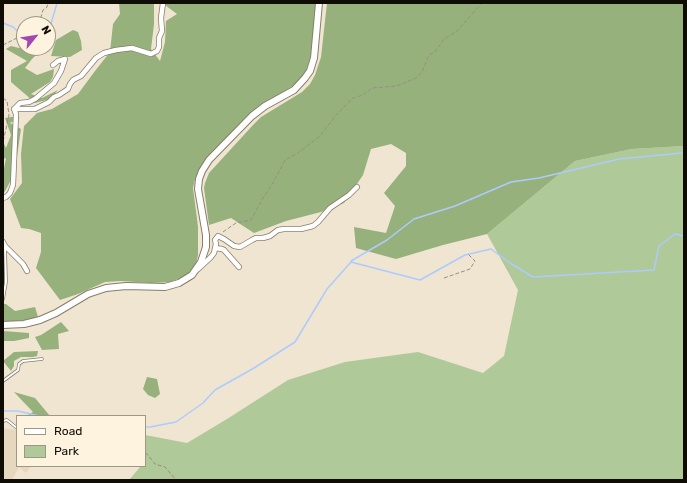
<!DOCTYPE html>
<style>
body{margin:0}
#map{position:relative;width:687px;height:483px;overflow:hidden;background:#efe5d1;font-family:Rubik,sans-serif}
canvas{display:block}
.frame{position:absolute;inset:0;border:4px solid #0f0c06;pointer-events:none}
.legend{position:absolute;left:16px;top:415px;width:130px;height:52px;box-sizing:border-box;background:#fdf3df;border:1px solid #9e9788;margin:0;padding:5px 7px;list-style:none;font-size:12px;color:#0f0c06}
.legend li{display:flex;align-items:center;gap:8px;height:20px}
.legend b{width:20px;border:1px solid #9e9788}
.north{position:absolute;left:16px;top:16px;width:40px;height:40px;box-sizing:border-box;background:#fdf3df;border:1px solid #9e9788;border-radius:50%;rotate:60deg;font-size:11px;font-weight:700;line-height:16px;text-align:center;color:#0f0c06}
.north::after{content:'';display:block;margin:auto;width:14px;height:18px;background:#a447b0;clip-path:polygon(50% 0,100% 100%,50% 72%,0 100%)}
</style>
<div id="map">
<canvas width="687" height="483"></canvas>
<div class="frame"></div>
<ul class="legend">
<li><b style="height:5px;background:#fff"></b>Road</li>
<li><b style="height:11px;background:#b0c998"></b>Park</li>
</ul>
<div class="north">N</div>
</div>
<script>
const g = document.querySelector('canvas').getContext('2d');
g.lineJoin = 'round';
function fillPath(path, color) {
  g.fillStyle = color;
  g.fill(path, 'evenodd');
}
function toPath(rows) {
  const path = new Path2D();
  for (const r of rows) {
    path.moveTo(r[0], r[1]);
    for (let i = 2; i < r.length; i += 2) path.lineTo(r[i], r[i + 1]);
  }
  return path;
}
function stroke(path, color, width, dash) {
  g.strokeStyle = color;
  g.lineWidth = width;
  g.lineCap = dash ? 'butt' : 'round';
  g.setLineDash(dash || []);
  g.stroke(path);
}
fillPath(toPath([
 [3,428,16,430,17,431,17,466,31,466,26,473,19,467,12,480,3,480]
]), '#e6d8be');
fillPath(toPath([
 [684,146,684,480,129,480,141,466,145,466,145,435,187,443,227,419,288,380,345,362,418,352,483,373,504,356,518,290,487,234,575,161,632,149]
]), '#b0c998');
fillPath(toPath([
 [119,3,154,3,154,24,151,49,160,61,165,42,166,21,177,14,165,5,166,3,316,3,311,55,306,71,302,77,296,84,255,109,245,118,201,167,195,179,193,188,198,227,198,255,196,265,191,274,170,282,151,283,121,281,105,282,78,294,60,300,36,268,41,252,41,233,29,229,21,228,10,199,22,183,21,154,24,126,37,113,52,109,78,94,95,71,110,52,113,24,120,14],
 [327,3,684,3,684,146,632,149,575,161,487,234,443,245,396,259,356,248,354,227,386,233,395,206,384,193,406,166,406,153,391,144,371,149,363,175,344,203,321,212,286,221,254,233,231,218,209,225,204,188,205,183,209,173,253,125,261,117,302,92,310,84,315,75,321,57],
 [73,30,78,32,81,41,82,50,70,57,51,56,56,40],
 [11,46,19,48,24,47,24,48,43,48,32,59,25,68,37,75,54,69,53,77,50,82,31,94,42,98,58,90,50,99,35,103,25,94,11,82,11,70,27,61,6,49],
 [11,117,20,117,10,123,21,129,16,163,16,171,4,193,3,174,6,158,3,159,3,142,6,148,11,135,5,118],
 [3,304,6,304,15,311,35,307,38,317,26,320,9,322,3,321],
 [61,322,69,331,58,334,59,349,42,350,35,337,41,335],
 [3,331,29,333,29,338,14,341,3,341],
 [38,351,37,356,33,357,21,357,14,361,14,366,11,371,3,361,14,352],
 [147,377,157,379,160,394,155,398,148,395,143,389],
 [14,392,35,398,50,416,26,416,33,412]
]), '#96b17c');
stroke(toPath([
 [3,23,13,27,24,37],
 [48,34,57,3],
 [351,261,387,240,414,219,455,206,511,182,539,178,619,159,682,153,684,151],
 [3,411,18,411,39,416],
 [145,427,150,427,176,422,203,403,215,390,254,368,295,342,327,289,351,262,420,280,465,255,491,249,510,263,533,277,654,270,659,246,675,234,684,236]
]), '#adcbff', 1.5);
const service = toPath([
 [3,299,6,282,5,247],
 [3,381,18,370,19,364,23,361,42,359],
 [3,421,7,420,17,428]
]);
const minor = toPath([
 [14,109,35,109,49,102,54,97,59,95,68,89,70,84,73,80,81,76,96,58,104,53,116,50,132,48,151,54,157,51,159,47,159,38,162,31,161,18,163,3],
 [3,198,6,197,10,193,13,185,16,114,14,109,20,103,29,102,35,99,54,83,61,71,65,59,58,61,53,65],
 [3,242,5,246,23,264,27,271],
 [215,248,222,249,224,250,239,267],
 [198,269,211,257,214,253,216,244,215,240,218,236,224,239,234,246,240,247,252,240,256,238,263,238,270,236,278,230,284,229,301,229,313,226,318,222,330,208,349,195,357,187]
]);
const secondary = toPath([
 [3,325,24,324,40,320,56,313,88,294,106,288,126,286,165,287,179,283,192,275,201,262,206,247,206,235,198,189,199,179,202,171,209,160,252,116,265,106,294,90,305,78,310,71,314,58,319,3]
]);
stroke(service, '#877d6b', 3.5);
stroke(minor, '#877d6b', 6);
stroke(secondary, '#877d6b', 8);
stroke(toPath([
 [39,24,43,10,47,7,48,3],
 [3,45,17,38,24,36],
 [3,98,7,101,9,115,3,142],
 [223,232,230,227,236,223,251,220,263,198,273,183,285,160,298,153,320,136,336,115,353,98,363,95,372,88,397,86,416,78,422,72,429,55,435,52,443,40,457,31,482,3],
 [444,278,470,269,475,261,468,254],
 [145,453,147,454,155,464,165,467,176,480]
]), '#979082', 1, [4, 2]);
stroke(service, '#fff', 2);
stroke(minor, '#fff', 4.5);
stroke(secondary, '#fff', 6);
</script>
